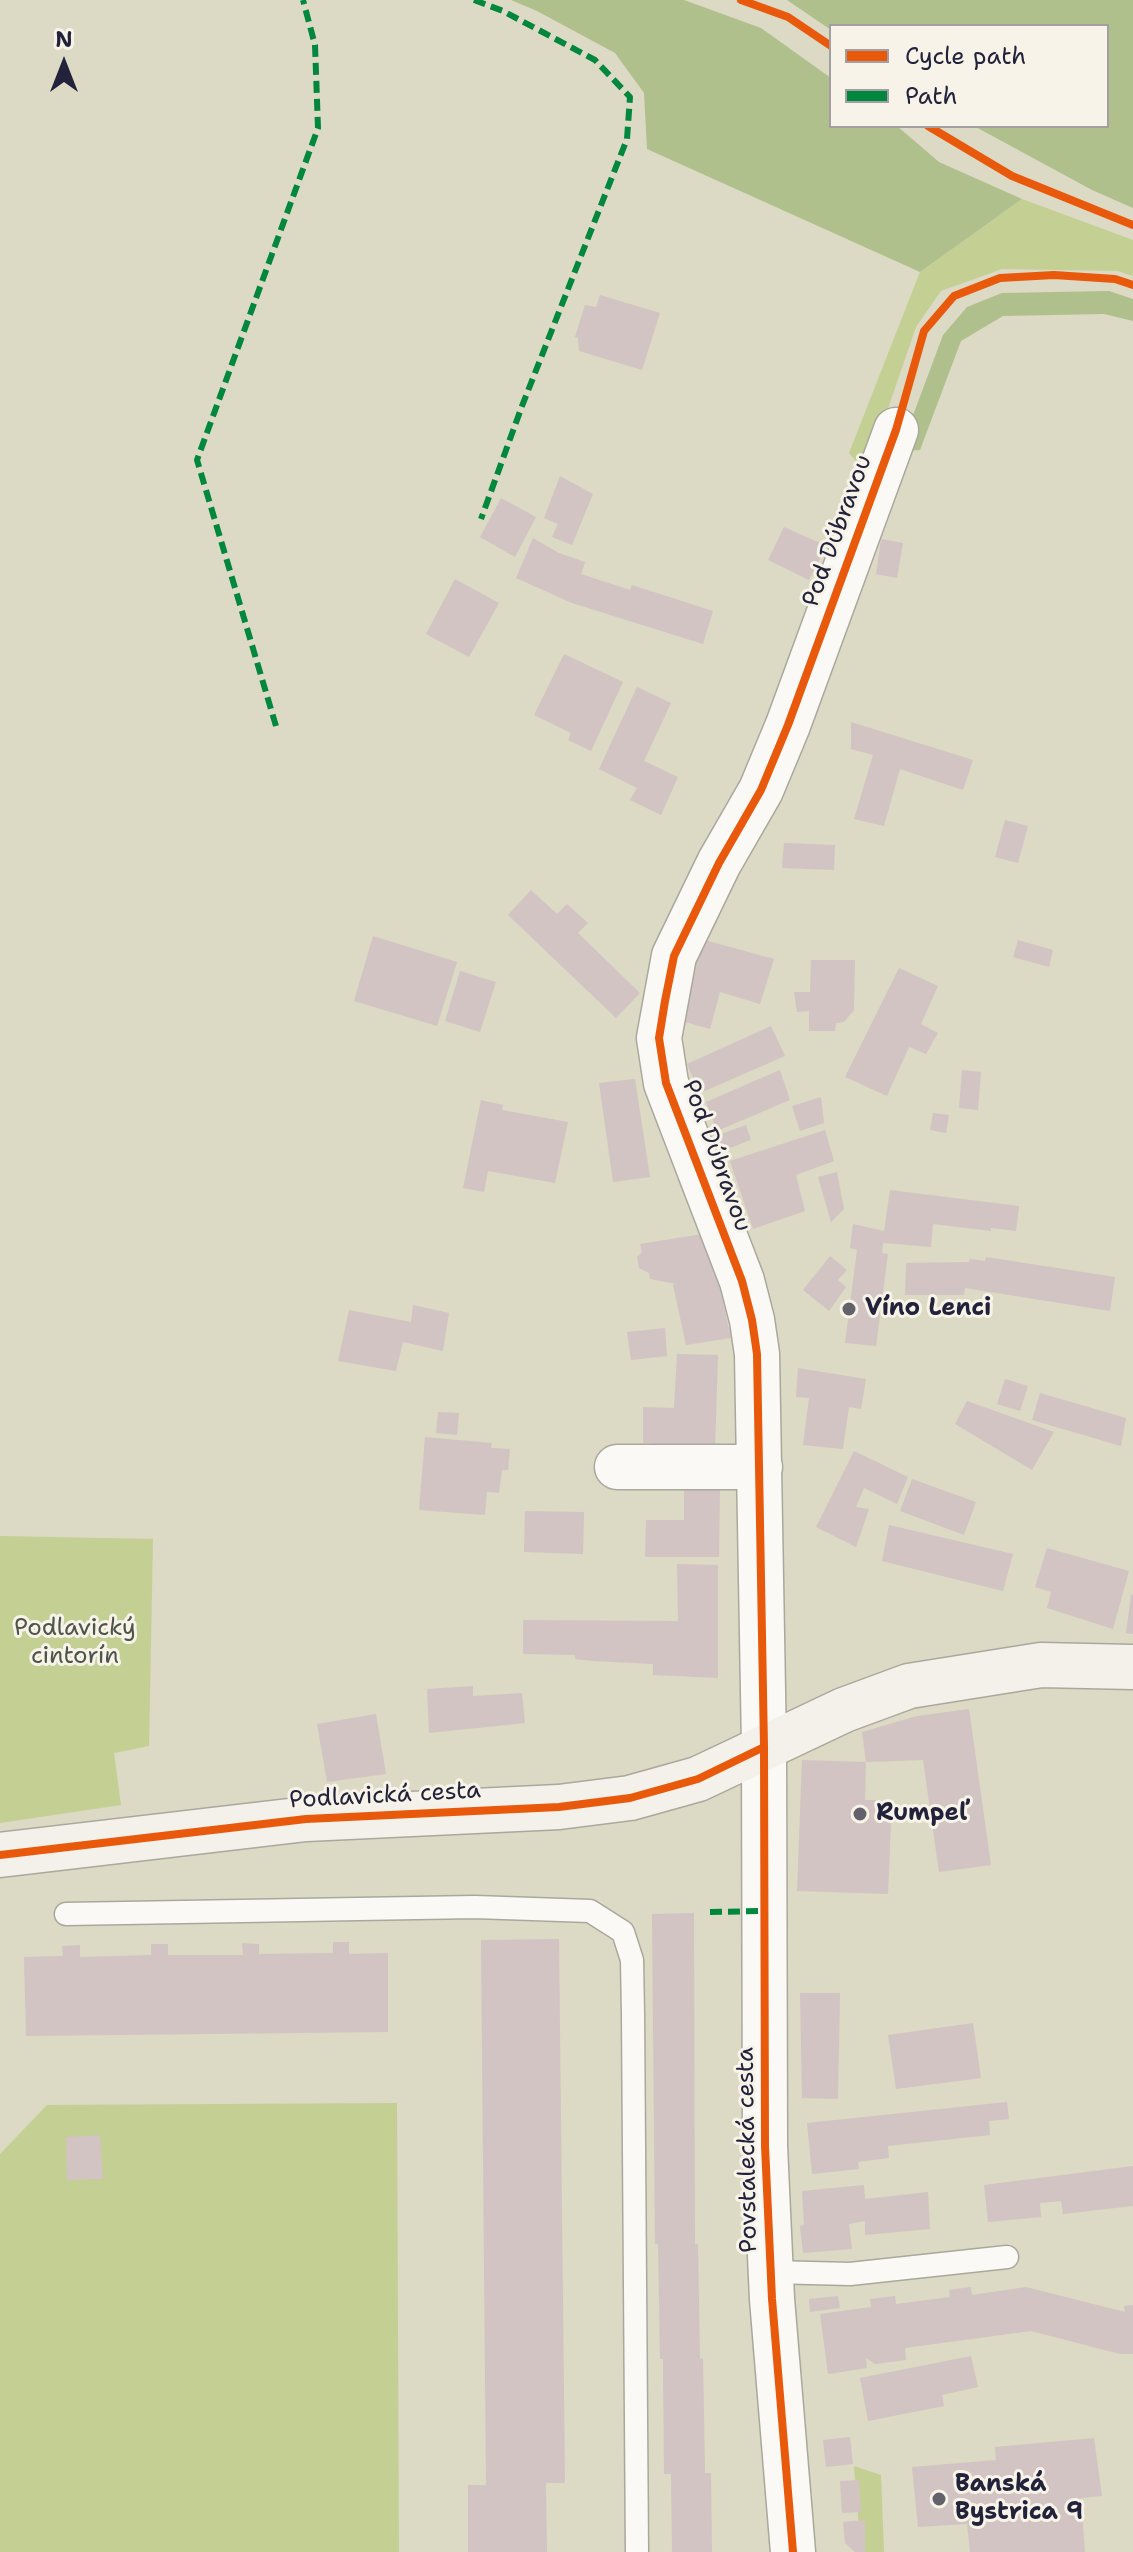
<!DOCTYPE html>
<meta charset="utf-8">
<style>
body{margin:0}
#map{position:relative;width:1133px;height:2552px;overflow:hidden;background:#dcd9c4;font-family:"Shantell Sans",sans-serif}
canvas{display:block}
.legend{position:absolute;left:829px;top:24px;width:280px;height:104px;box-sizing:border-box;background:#f7f3e8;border:2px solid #a29fa3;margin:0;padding:10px 14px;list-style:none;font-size:24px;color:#22223b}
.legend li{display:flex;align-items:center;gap:16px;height:40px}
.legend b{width:40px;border:2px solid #a29fa3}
.north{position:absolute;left:24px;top:24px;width:80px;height:80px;-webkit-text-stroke:6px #f7f3e8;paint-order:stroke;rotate:0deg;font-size:22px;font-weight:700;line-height:32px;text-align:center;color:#22223b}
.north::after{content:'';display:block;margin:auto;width:28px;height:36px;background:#22223b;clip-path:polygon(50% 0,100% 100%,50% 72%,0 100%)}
</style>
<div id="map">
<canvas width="1133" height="2552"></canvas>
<ul class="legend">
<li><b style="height:10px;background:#e8590c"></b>Cycle path</li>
<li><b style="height:10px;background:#00873e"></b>Path</li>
</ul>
<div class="north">N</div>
</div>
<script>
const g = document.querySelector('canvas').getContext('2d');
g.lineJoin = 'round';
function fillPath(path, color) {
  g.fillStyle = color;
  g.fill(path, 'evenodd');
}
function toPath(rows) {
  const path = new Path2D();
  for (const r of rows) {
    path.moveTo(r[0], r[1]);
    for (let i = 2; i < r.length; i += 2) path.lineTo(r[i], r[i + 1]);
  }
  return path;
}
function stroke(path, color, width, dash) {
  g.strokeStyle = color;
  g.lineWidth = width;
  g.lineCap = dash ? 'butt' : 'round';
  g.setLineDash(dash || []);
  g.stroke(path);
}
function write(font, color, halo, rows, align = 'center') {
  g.font = font + ' "Shantell Sans",sans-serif';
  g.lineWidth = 6;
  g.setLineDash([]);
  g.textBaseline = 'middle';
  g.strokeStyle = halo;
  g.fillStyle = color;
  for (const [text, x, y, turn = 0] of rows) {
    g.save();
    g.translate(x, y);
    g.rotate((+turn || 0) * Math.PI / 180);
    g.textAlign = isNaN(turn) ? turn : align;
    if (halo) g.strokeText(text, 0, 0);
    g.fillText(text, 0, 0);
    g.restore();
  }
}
fillPath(toPath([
 [1022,199,1133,240,1133,276,1118,271,1002,269,941,291,916,327,872,455,859,465,849,453,920,272],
 [0,1536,153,1539,149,1746,114,1753,121,1805,0,1823],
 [397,2103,399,2552,0,2552,0,2154,47,2105],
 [854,2466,881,2475,884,2552,861,2552]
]), '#c4cf93');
fillPath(toPath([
 [511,0,684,0,761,28,831,78,831,126,897,126,939,162,1022,199,920,272,647,149,644,93,615,53,537,11],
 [787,0,1133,0,1133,208,1092,190,974,126,1107,126,1107,26,831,26,831,30],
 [1109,291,1133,299,1133,321,1104,314,1003,316,961,341,920,450,903,451,903,442,943,335,967,307,1002,293]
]), '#b0c08c');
fillPath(toPath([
 [600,295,660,313,642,370,579,351,578,338,575,337,585,305,596,307],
 [560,476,593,494,572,545,552,537,558,524,544,518],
 [501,498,536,517,515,557,480,537],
 [784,527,827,546,809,580,768,560],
 [533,538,559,553,585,562,581,574,630,590,632,585,713,611,703,644,572,603,516,578],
 [881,539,903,543,897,578,876,574],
 [455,579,499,603,469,657,426,634],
 [564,654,623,682,591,751,568,740,571,733,534,715],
 [637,687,671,703,644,761,678,777,661,815,630,800,637,788,599,769],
 [851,722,973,760,963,790,900,769,884,826,854,819,873,755,851,749],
 [1005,820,1028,826,1018,863,995,857],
 [784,843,835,845,834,870,782,868],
 [531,890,557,914,567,904,588,923,578,933,640,993,616,1018,508,915],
 [373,936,457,962,437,1026,354,1001],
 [701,939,774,959,760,1004,720,992,710,1029,678,1020],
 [1018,940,1053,950,1049,967,1013,957],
 [811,960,855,960,854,1010,844,1022,836,1023,835,1031,809,1031,809,1011,797,1012,794,992,810,992],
 [899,968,938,986,921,1024,938,1033,926,1054,909,1047,887,1096,845,1077],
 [460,971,496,982,480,1032,445,1021],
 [771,1026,785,1056,700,1093,687,1064],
 [780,1070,790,1100,717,1131,706,1102],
 [962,1070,981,1072,978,1110,959,1108],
 [635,1079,650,1177,613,1182,599,1083],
 [821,1097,824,1123,800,1131,792,1106],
 [481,1100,503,1105,502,1110,568,1122,555,1183,488,1171,484,1192,463,1188],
 [933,1113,949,1115,946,1133,930,1130],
 [746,1125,751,1140,709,1156,704,1140],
 [825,1130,834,1161,796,1175,805,1211,753,1229,730,1161],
 [837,1172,844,1209,831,1222,818,1177],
 [890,1190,1019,1206,1016,1231,991,1228,991,1231,933,1224,931,1247,883,1243,882,1253,888,1254,876,1346,845,1343,857,1250,850,1248,853,1224,884,1231],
 [702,1234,714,1275,717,1275,731,1338,686,1345,673,1285,676,1284,650,1279,649,1273,639,1268,637,1257,642,1252,640,1244],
 [830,1256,847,1270,838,1280,846,1287,829,1311,803,1290],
 [986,1257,1115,1277,1110,1311,965,1288,964,1295,905,1295,906,1263,969,1262,970,1259,985,1261],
 [413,1305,449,1313,443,1351,403,1342,396,1371,338,1361,349,1310,411,1322],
 [665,1328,667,1356,631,1360,627,1332],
 [677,1354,718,1355,715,1449,643,1443,643,1407,674,1408],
 [798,1368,866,1379,861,1409,849,1407,843,1449,803,1445,809,1398,796,1397],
 [1005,1379,1028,1386,1020,1411,997,1404],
 [1040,1393,1126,1418,1121,1446,1032,1420],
 [967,1401,1054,1432,1032,1470,955,1424],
 [438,1412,459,1413,457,1435,436,1433],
 [425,1437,492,1443,491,1448,510,1449,508,1470,502,1470,499,1493,487,1492,485,1515,419,1510],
 [854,1451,908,1477,897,1504,864,1488,856,1507,869,1509,856,1547,816,1527],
 [912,1479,976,1502,964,1535,900,1511],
 [684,1488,720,1488,719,1557,645,1557,646,1520,684,1520],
 [525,1511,584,1512,583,1554,524,1552],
 [889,1525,1013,1554,1003,1591,882,1561],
 [1047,1548,1129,1571,1113,1629,1047,1608,1051,1592,1035,1587],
 [677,1564,718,1565,718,1678,653,1675,653,1664,593,1661,575,1659,575,1655,523,1654,523,1620,678,1621],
 [1131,1595,1133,1595,1133,1634,1126,1633],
 [473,1686,473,1696,522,1693,525,1723,429,1733,427,1689],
 [969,1709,991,1865,939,1872,923,1760,866,1762,862,1732,917,1716],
 [376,1714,386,1774,327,1782,317,1724],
 [802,1760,866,1762,865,1800,892,1800,888,1894,797,1891],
 [694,1913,695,2244,698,2244,700,2359,703,2358,705,2473,711,2473,712,2552,672,2552,671,2474,664,2474,663,2369,663,2359,660,2359,658,2244,655,2244,652,1914],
 [559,1939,565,2483,546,2483,547,2552,468,2552,468,2485,486,2485,481,1940],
 [333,1942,349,1942,349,1954,388,1953,388,2032,26,2036,24,1957,63,1956,62,1946,80,1945,80,1957,151,1955,151,1944,168,1944,168,1955,243,1955,242,1943,259,1944,259,1954,333,1953],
 [800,1993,840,1993,838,2099,802,2098],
 [973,2023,981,2078,896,2089,888,2035],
 [1007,2102,1009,2119,989,2121,990,2135,888,2146,889,2158,858,2162,859,2169,812,2174,807,2123],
 [100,2135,103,2179,67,2180,66,2137],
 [1133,2166,1133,2206,1063,2214,1061,2201,1040,2203,1041,2217,988,2222,984,2185],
 [864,2185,865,2199,928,2192,930,2229,865,2235,865,2221,849,2224,852,2249,803,2253,800,2226,804,2225,802,2191],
 [971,2287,972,2295,1026,2287,1125,2312,1124,2306,1133,2305,1133,2354,1120,2354,1031,2331,905,2348,906,2360,875,2364,866,2358,867,2368,828,2374,820,2314,871,2307,870,2299,895,2296,896,2304,950,2297,949,2290],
 [838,2296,840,2308,810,2312,809,2299],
 [971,2356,978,2387,942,2395,944,2406,868,2421,860,2378],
 [850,2437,853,2464,826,2467,823,2440],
 [1094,2438,1102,2496,1081,2498,1085,2552,970,2552,967,2524,918,2527,912,2467,996,2460,995,2447],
 [859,2480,861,2512,842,2513,840,2481],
 [865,2520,865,2552,855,2552,845,2543,843,2522]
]), '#d1c4c2');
const lane = toPath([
 [66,1914,475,1907,590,1911,623,1932,632,1960,633,2014,637,2552],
 [771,2272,850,2274,1007,2257]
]);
const street = toPath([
 [617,1467,760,1467],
 [793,2552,772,2299,765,2146,764,1747,757,1354,752,1320,742,1281,666,1083,659,1038,674,956,719,863,761,790,788,725,896,430]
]);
const secondary = toPath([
 [0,1855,306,1819,559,1807,630,1798,698,1779,844,1710,909,1686,1041,1665,1133,1667]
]);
stroke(lane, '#aaa89d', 25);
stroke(street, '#aaa89d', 47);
stroke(secondary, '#aaa89d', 47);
stroke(lane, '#faf9f6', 22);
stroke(street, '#faf9f6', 44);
stroke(secondary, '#f4f1eb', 44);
stroke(toPath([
 [474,0,503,11,595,60,630,97,627,139,522,406,481,519],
 [276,726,197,460,318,128,315,45,303,0],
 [710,1912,764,1911]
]), '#00873e', 6, [12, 6]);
stroke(toPath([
 [741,0,788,17,831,46],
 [928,126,1012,176,1133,225],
 [0,1855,306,1819,559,1807,630,1798,698,1779,764,1747],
 [793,2552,772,2299,765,2146,764,1747,757,1354,752,1320,742,1281,666,1083,659,1038,665,1001,674,956,719,863,761,790,788,725,896,430,924,331,954,296,1000,278,1054,275,1115,279,1133,285]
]), '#e8590c', 8);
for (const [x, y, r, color] of [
 [849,1309,8,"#63626b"],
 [860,1814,8,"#63626b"],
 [939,2499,8,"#63626b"]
]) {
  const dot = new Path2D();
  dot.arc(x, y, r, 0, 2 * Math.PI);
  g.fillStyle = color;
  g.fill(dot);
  stroke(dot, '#f7f3e8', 3);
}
write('24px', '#22223b', '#f7f3e8', [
 ["Pod Dúbravou",838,531,-70],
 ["Pod Dúbravou",716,1156,70],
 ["Podlavická cesta",385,1796,-3],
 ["Povstalecká cesta",748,2150,-91]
]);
write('bold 24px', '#22223b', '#f7f3e8', [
 ["Víno Lenci",865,1309],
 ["Rumpeľ",876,1814],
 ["Banská",955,2485],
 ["Bystrica 9",955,2513]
], 'left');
write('24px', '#4d5449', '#f7f3e8', [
 ["Podlavický",75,1629],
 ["cintorín",75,1657]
]);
</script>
